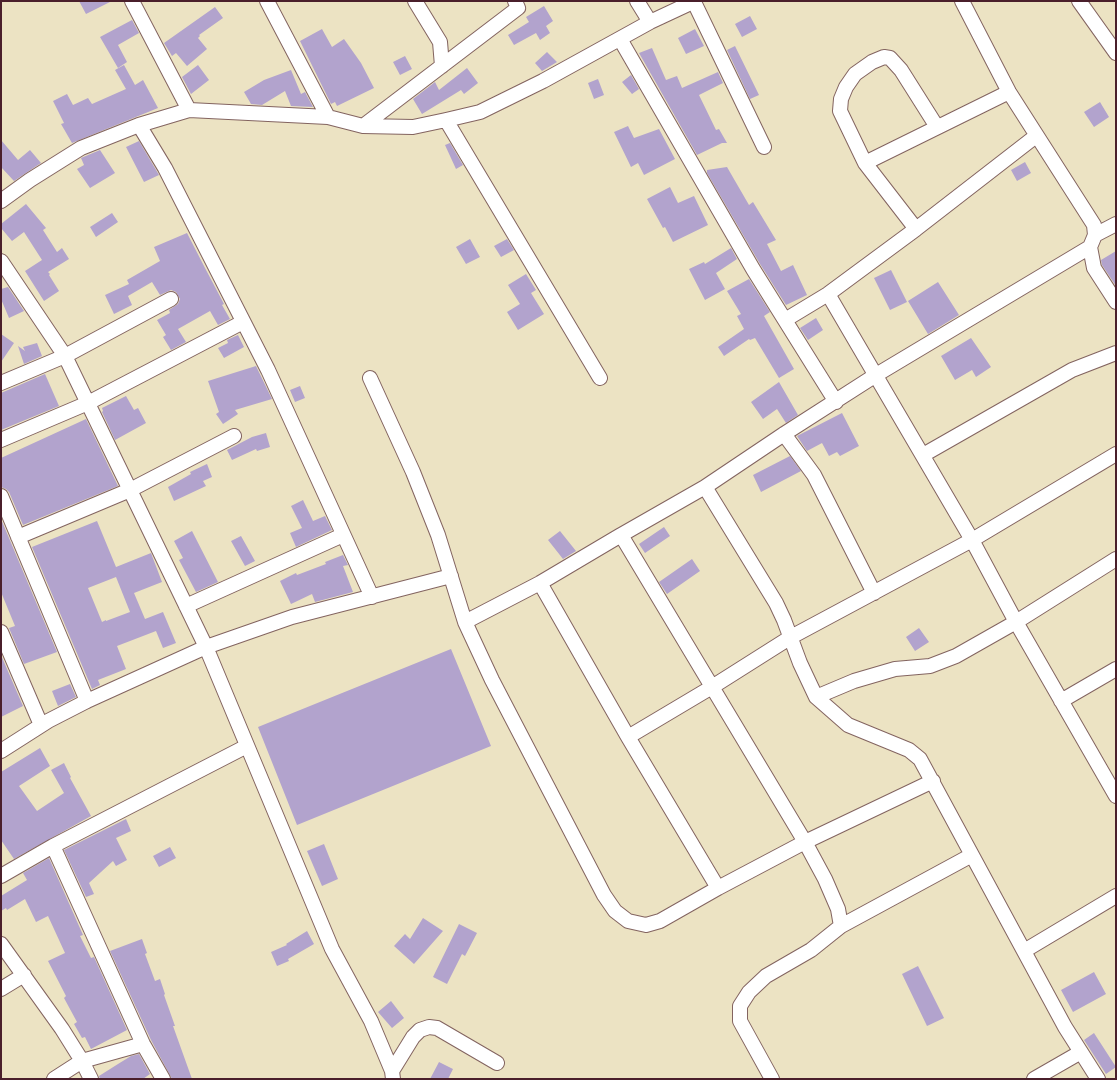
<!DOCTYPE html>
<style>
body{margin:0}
#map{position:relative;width:1117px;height:1080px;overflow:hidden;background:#ece3c3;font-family:Pangolin,sans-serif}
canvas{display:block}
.frame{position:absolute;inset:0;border:2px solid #4a1f2b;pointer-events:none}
</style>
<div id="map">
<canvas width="1117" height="1080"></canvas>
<div class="frame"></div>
</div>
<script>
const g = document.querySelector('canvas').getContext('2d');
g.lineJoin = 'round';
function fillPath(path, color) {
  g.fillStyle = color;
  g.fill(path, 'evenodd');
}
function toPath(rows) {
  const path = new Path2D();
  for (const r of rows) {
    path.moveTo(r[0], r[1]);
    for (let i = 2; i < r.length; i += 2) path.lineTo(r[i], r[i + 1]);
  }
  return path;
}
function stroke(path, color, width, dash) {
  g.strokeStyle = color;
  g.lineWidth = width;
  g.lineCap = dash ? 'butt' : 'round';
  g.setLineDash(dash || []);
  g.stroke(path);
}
fillPath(toPath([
 [79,1,112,1,86,14],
 [544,6,553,21,546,26,550,33,540,40,536,33,514,45,508,35,529,22,526,17],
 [215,7,223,18,199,35,200,36,198,38,207,49,187,66,176,53,172,56,164,43],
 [750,16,757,29,742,37,735,24],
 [132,20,139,33,118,45,127,62,118,68,100,37],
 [322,29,332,47,344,39,361,63,374,88,337,106,335,102,331,104,300,41],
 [695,29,704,46,686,54,678,38],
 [735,46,759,95,750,99,727,50],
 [652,48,666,80,677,76,682,88,718,72,723,83,699,95,716,130,719,129,727,143,722,143,697,155,639,53],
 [547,52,557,62,542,71,535,63],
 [405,56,412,69,400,75,393,62],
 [124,65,135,85,143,80,158,108,72,143,61,124,64,123,53,101,67,94,73,105,88,98,92,104,126,89,115,70],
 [198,65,209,80,191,94,182,77],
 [467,68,478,83,464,94,461,90,422,114,413,99,435,82,439,90],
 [291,70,301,94,305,92,313,107,291,106,285,91,262,105,251,104,244,92,264,80],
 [631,75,639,89,632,94,622,82],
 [598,79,604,95,594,99,588,83],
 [1100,102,1109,117,1094,127,1084,112],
 [628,126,634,138,659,129,675,159,644,175,638,163,631,167,614,132],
 [1,140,18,160,30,150,41,163,14,181,1,167],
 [139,141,159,175,144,182,126,147],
 [450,143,463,165,456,169,445,145],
 [100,150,115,173,90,188,77,169,84,165,81,158],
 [1025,162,1031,173,1017,181,1011,170],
 [727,167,749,205,753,202,776,240,767,244,781,271,793,265,807,295,786,305,760,264,707,173,707,170],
 [670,187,678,203,694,196,708,225,673,242,665,227,663,228,647,199],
 [26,204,46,228,43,230,57,252,62,248,69,259,48,272,50,274,49,275,59,291,44,301,25,271,42,260,24,232,12,241,1,228,1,224],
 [112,213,118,222,96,237,90,227],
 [187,233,205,268,224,304,222,305,230,319,218,325,210,311,178,329,186,342,171,350,163,337,166,335,157,320,170,313,169,310,178,304,180,299,176,292,171,290,160,295,152,282,128,296,132,305,114,314,105,295,129,284,127,280,160,261,154,247],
 [470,239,480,257,466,264,456,247],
 [507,239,514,250,501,257,494,246],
 [731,248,737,259,716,273,725,289,705,300,689,269,704,262,705,264],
 [1116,251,1116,286,1102,265,1101,260],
 [891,270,907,302,890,310,874,278],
 [526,274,536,290,531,293,544,314,518,330,507,312,520,304,508,285],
 [749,279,770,312,764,316,794,369,779,378,755,338,750,340,749,339,724,356,718,347,744,329,737,316,741,314,727,291],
 [938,282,959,315,928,334,908,301],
 [8,287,24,311,9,318,1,299,1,289],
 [816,318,823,330,808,340,800,328],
 [1,334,14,343,1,362],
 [238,335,244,347,224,358,218,348,228,343,227,340],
 [971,338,991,367,976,377,972,370,955,380,941,356],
 [37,343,42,356,24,364,18,346,25,351,23,347],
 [256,366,272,399,235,410,238,414,223,424,216,414,219,412,208,381],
 [45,374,59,406,1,430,1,393],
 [779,382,798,415,786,423,777,409,763,419,751,402],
 [300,386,305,398,295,402,290,390],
 [126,396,134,410,138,408,146,423,115,440,102,412,103,411,102,408],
 [842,413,859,446,840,456,837,452,829,456,822,443,807,451,797,436],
 [86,419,118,486,23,525,9,492,6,489,1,487,1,458],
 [266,433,270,447,257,451,256,449,232,460,227,450,252,437],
 [790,456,801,471,761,492,753,475],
 [207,464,212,477,203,481,206,486,174,501,168,487,191,474,190,472],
 [303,500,313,521,325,516,332,530,296,547,290,533,302,528,291,506],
 [1,519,57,652,24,664,9,628,15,626,1,592],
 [97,521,116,567,151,553,162,582,134,593,145,619,163,612,176,643,163,648,156,631,117,646,126,669,98,680,100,685,92,689,32,547],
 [116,577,130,612,106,621,106,620,102,622,88,588],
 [664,527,670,536,645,553,639,544],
 [192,531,218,582,196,592,179,560,183,558,174,541],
 [560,531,576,551,563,559,548,540],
 [241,536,255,561,245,566,231,541],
 [343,555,348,565,343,566,353,592,315,602,312,594,291,604,280,581,296,573,297,575,326,564,325,562],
 [692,559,700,571,667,594,659,582],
 [919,628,929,642,915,651,906,637],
 [451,649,491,746,297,825,258,727],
 [1,655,23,706,1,717],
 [70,684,76,697,58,706,52,691],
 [40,748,50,766,19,786,37,811,64,793,51,770,64,763,71,777,70,778,91,816,14,859,1,840,1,772],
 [126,819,131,831,116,838,127,860,116,866,113,861,89,883,94,894,86,897,64,850],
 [324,844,338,879,322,886,307,851],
 [170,847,176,858,159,867,153,856],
 [49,858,83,935,80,936,91,958,94,957,127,1030,91,1049,85,1037,82,1038,74,1024,77,1022,64,998,66,996,48,961,65,953,48,916,36,922,25,899,7,910,6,908,1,911,1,896,27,880,23,873],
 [423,918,443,931,414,964,394,946,405,934,410,939],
 [459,924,477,933,465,956,462,954,447,984,433,977],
 [307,931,314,944,288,959,289,961,277,966,271,952,287,945,286,944],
 [142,939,147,953,145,954,155,981,160,979,165,994,164,995,175,1026,173,1026,192,1079,172,1079,151,1040,110,951],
 [918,966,944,1018,927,1026,902,974],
 [1094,972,1106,994,1073,1012,1061,990],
 [391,1001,404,1018,392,1028,378,1012],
 [1094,1033,1116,1067,1106,1074,1084,1040],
 [139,1054,150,1074,143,1079,100,1079,99,1076,118,1064,131,1056],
 [439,1062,453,1069,448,1079,430,1079]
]), '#b2a3cd');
const minor = toPath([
 [132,1,189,110],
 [267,1,328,117],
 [415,1,440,42,442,66],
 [637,1,650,22],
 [962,1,1009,92,1094,225,1095,235,1090,247,1094,268,1116,302],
 [1079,1,1116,53],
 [694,2,764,147],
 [620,39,753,269,836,402],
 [446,120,600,378],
 [363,126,518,8,515,1],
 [865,163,1009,92],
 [1,201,30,180,81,148,139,125],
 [916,229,865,163,840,111,841,99,846,87,855,74,872,62,884,57,890,58,901,70,937,127],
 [1095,235,1116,224],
 [1,261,65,356,206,647,332,949,371,1021,392,1071,393,1079],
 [828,294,972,540,1016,622,1116,796],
 [785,320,828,294,916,229,1036,136],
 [370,378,413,472,438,535,465,622,492,680,604,895,615,911,628,921,646,925,660,921,718,888,805,842,933,781],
 [1,383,65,356,171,299],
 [784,434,814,475,874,593],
 [1,440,88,403,243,322],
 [923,455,1072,370,1116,353],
 [705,487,776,603,784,620,800,663,816,697,848,725,909,750,920,759,1065,1027,1098,1079],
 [1,496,87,701],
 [18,537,130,490,234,436],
 [540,583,628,737,718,888],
 [372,597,268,370,165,168,139,125,189,110,328,117,363,126,413,127,446,120,480,112,543,81,650,22,695,1],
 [186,606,343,535],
 [465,622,540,583,621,535],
 [1,632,41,725],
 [816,697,854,681,895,669,930,666,956,656,1016,622,1116,559],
 [1061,701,1116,669],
 [628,737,712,687,791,637,972,540,1116,454],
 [1,751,48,721,87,701,206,647,292,617,451,576],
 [53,846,143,1044,163,1079],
 [1,876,53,846,247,746],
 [841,926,972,855],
 [1,944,62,1029,82,1061,91,1079],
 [1024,951,1116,896],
 [1,989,24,975],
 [392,1071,413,1037,420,1030,429,1027,437,1028,497,1063],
 [54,1079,82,1061,143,1044],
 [772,1079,740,1021,740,1006,749,992,766,976,811,950,841,926,838,909,825,879,805,842,621,535,705,487,784,434,876,375,1090,247],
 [1034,1079,1081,1052]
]);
stroke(minor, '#836460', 16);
stroke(minor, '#fff', 14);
</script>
